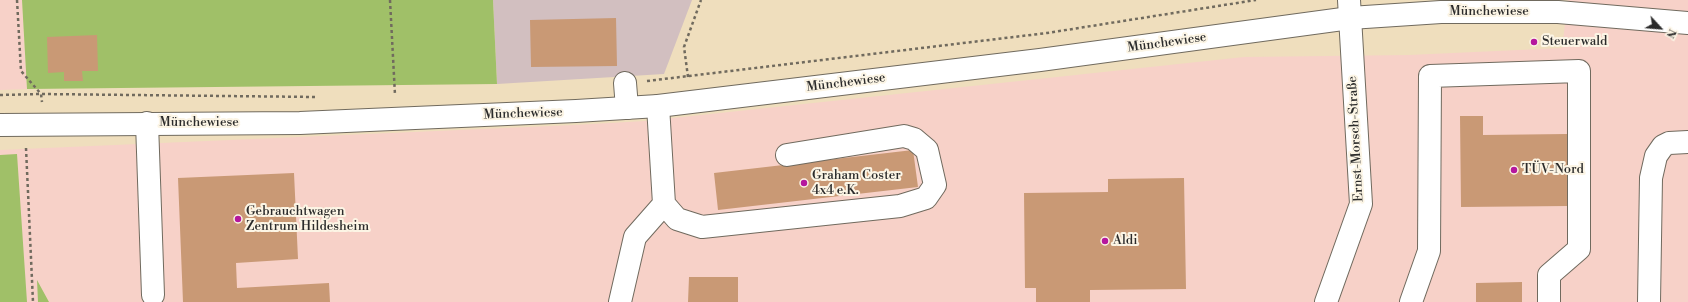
<!DOCTYPE html>
<meta charset="utf-8">
<style>
body{margin:0}
#map{position:relative;width:1688px;height:302px;overflow:hidden;background:#efdebd;font-family:"Libre Bodoni",serif}
canvas{display:block}
.north{position:absolute;left:1640px;top:8px;width:40px;height:40px;-webkit-text-stroke:3px #fcf5e5;paint-order:stroke;rotate:116deg;font-size:11px;font-weight:700;line-height:16px;text-align:center;color:#2b2b2b}
.north::after{content:'';display:block;margin:auto;width:14px;height:18px;background:#2b2b2b;clip-path:polygon(50% 0,100% 100%,50% 72%,0 100%)}
</style>
<div id="map">
<canvas width="1688" height="302"></canvas>
<div class="north">N</div>
</div>
<script>
const g = document.querySelector('canvas').getContext('2d');
g.lineJoin = 'round';
function fillPath(path, color) {
  g.fillStyle = color;
  g.fill(path, 'evenodd');
}
function toPath(rows) {
  const path = new Path2D();
  for (const r of rows) {
    path.moveTo(r[0], r[1]);
    for (let i = 2; i < r.length; i += 2) path.lineTo(r[i], r[i + 1]);
  }
  return path;
}
function stroke(path, color, width, dash) {
  g.strokeStyle = color;
  g.lineWidth = width;
  g.lineCap = dash ? 'butt' : 'round';
  g.setLineDash(dash || []);
  g.stroke(path);
}
function write(font, color, halo, rows, align = 'center') {
  g.font = font + ' "Libre Bodoni",serif';
  g.lineWidth = 4;
  g.setLineDash([]);
  g.textBaseline = 'middle';
  g.strokeStyle = halo;
  g.fillStyle = color;
  for (const [text, x, y, turn = 0] of rows) {
    g.save();
    g.translate(x, y);
    g.rotate((+turn || 0) * Math.PI / 180);
    g.textAlign = isNaN(turn) ? turn : align;
    if (halo) g.strokeText(text, 0, 0);
    g.fillText(text, 0, 0);
    g.restore();
  }
}
fillPath(toPath([
 [0,0,22,0,27,89,0,90],
 [1568,0,1688,0,1688,302,0,302,0,150,574,125,645,121,1244,57,1409,55,1562,48]
]), '#f7d1c8');
fillPath(toPath([
 [493,0,692,0,664,74,497,84]
]), '#d2bfc0');
fillPath(toPath([
 [22,0,493,0,497,84,27,89],
 [17,154,27,302,0,302,0,155],
 [37,280,49,302,38,302]
]), '#a0c068');
fillPath(toPath([
 [616,18,617,66,531,67,530,20],
 [97,35,98,71,82,71,83,81,64,81,64,72,48,73,47,37],
 [1460,116,1483,116,1483,135,1567,134,1568,206,1461,207],
 [913,150,918,187,718,210,714,173],
 [294,173,298,259,236,263,237,288,329,283,330,302,183,302,178,178],
 [1184,178,1186,289,1090,290,1090,302,1036,302,1036,288,1025,288,1024,193,1108,192,1108,179],
 [689,277,738,277,738,302,688,302],
 [1522,282,1522,302,1476,302,1476,283]
]), '#c99975');
const minor = toPath([
 [625,83,627,108],
 [658,106,664,204,677,219,702,227,900,206,926,198,935,185,927,150,914,139,904,136,787,155],
 [147,123,153,295],
 [620,302,635,237,664,204],
 [1326,302,1361,204,1349,0],
 [1411,302,1429,251,1430,76,1579,71,1579,249,1549,275,1549,302],
 [1649,302,1651,178,1656,156,1663,146,1669,143,1688,142]
]);
const major = toPath([
 [0,125,300,123,576,111,658,106,1040,60,1350,18,1441,12,1558,12,1688,23]
]);
stroke(minor, '#706a5e', 24);
stroke(major, '#706a5e', 24);
stroke(toPath([
 [17,0,21,71,41,94,42,102],
 [390,0,395,95],
 [688,77,684,47,701,0],
 [647,81,1047,33,1256,0],
 [0,95,41,94,317,97],
 [26,148,33,302]
]), '#706a5e', 2.5, [3, 3]);
stroke(minor, '#fff', 22);
stroke(major, '#fff', 22);
for (const [x, y, r, color] of [
 [1534,42,4,"#b5179e"],
 [1514,170,4,"#b5179e"],
 [804,183,4,"#b5179e"],
 [238,219,4,"#b5179e"],
 [1105,241,4,"#b5179e"]
]) {
  const dot = new Path2D();
  dot.arc(x, y, r, 0, 2 * Math.PI);
  g.fillStyle = color;
  g.fill(dot);
  stroke(dot, '#fcf5e5', 1.5);
}
write('13px', '#2b2b2b', '#fcf5e5', [
 ["Münchewiese",1489,12],
 ["Münchewiese",1167,43,-8],
 ["Münchewiese",846,83,-7],
 ["Münchewiese",523,114,-2],
 ["Münchewiese",199,123],
 ["Ernst-Morsch-Straße",1356,139,-93]
]);
write('13px', '#2b2b2b', '#fcf5e5', [
 ["Steuerwald",1542,42],
 ["TÜV-Nord",1522,170],
 ["Graham Coster",812,176],
 ["4x4 e.K.",812,191],
 ["Gebrauchtwagen",246,212],
 ["Zentrum Hildesheim",246,227],
 ["Aldi",1113,241]
], 'left');
</script>
